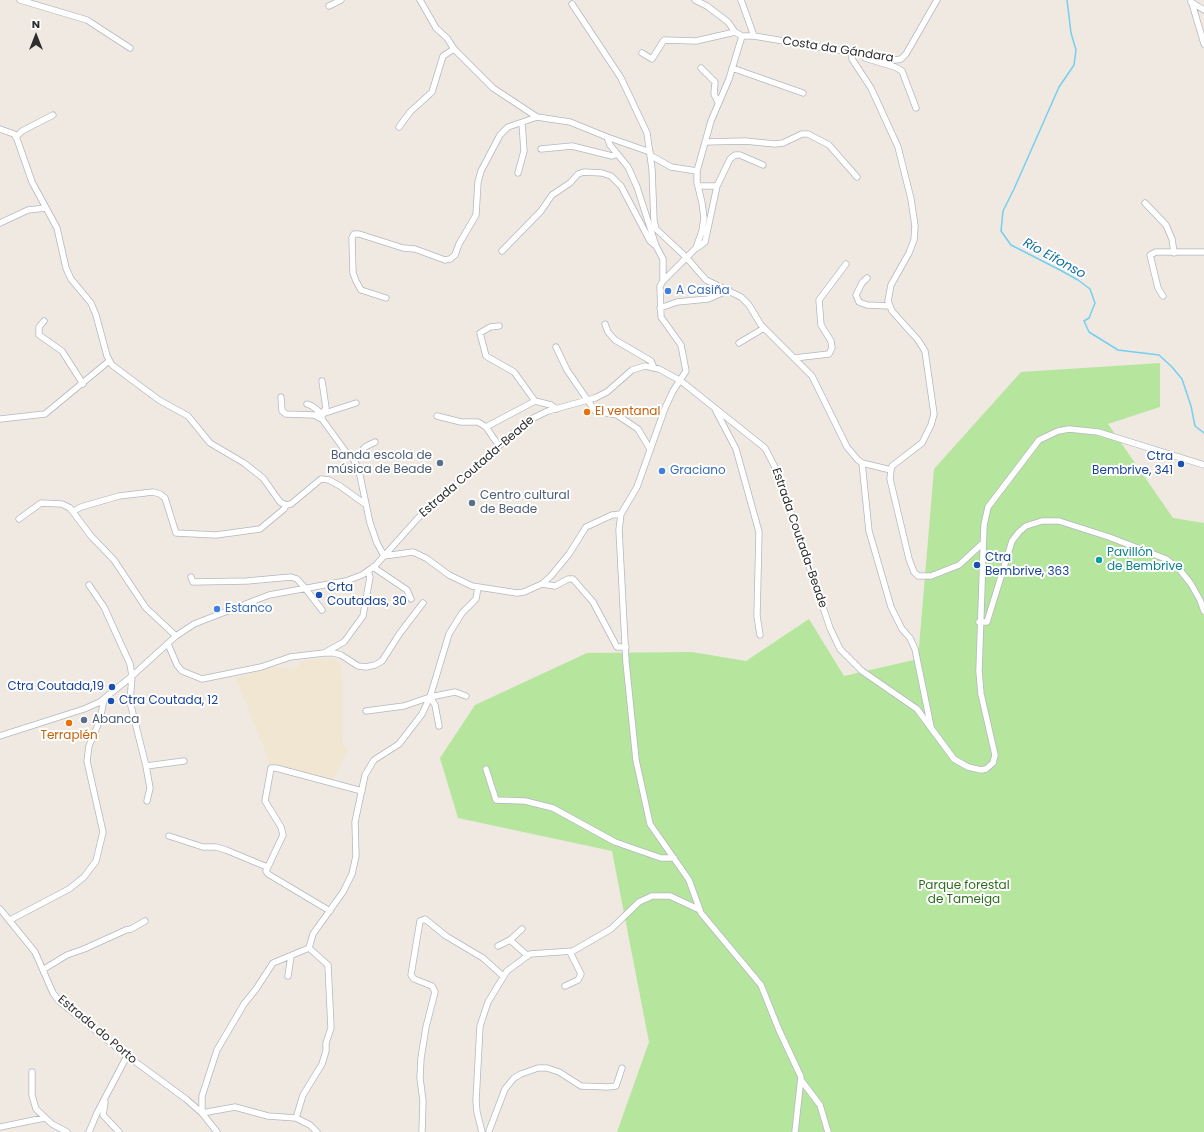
<!DOCTYPE html>
<meta charset="utf-8">
<style>
body{margin:0}
#map{position:relative;width:1204px;height:1132px;overflow:hidden;background:#efe9e1;font-family:Poppins,sans-serif}
canvas{display:block}
.north{position:absolute;left:16px;top:16px;width:40px;height:40px;-webkit-text-stroke:3px #fff;paint-order:stroke;rotate:0deg;font-size:11px;font-weight:700;line-height:16px;text-align:center;color:#2e2e2e}
.north::after{content:'';display:block;margin:auto;width:14px;height:18px;background:#2e2e2e;clip-path:polygon(50% 0,100% 100%,50% 72%,0 100%)}
</style>
<div id="map">
<canvas width="1204" height="1132"></canvas>
<div class="north">N</div>
</div>
<script>
const g = document.querySelector('canvas').getContext('2d');
g.lineJoin = 'round';
function fillPath(path, color) {
  g.fillStyle = color;
  g.fill(path, 'evenodd');
}
function toPath(rows) {
  const path = new Path2D();
  for (const r of rows) {
    path.moveTo(r[0], r[1]);
    for (let i = 2; i < r.length; i += 2) path.lineTo(r[i], r[i + 1]);
  }
  return path;
}
function stroke(path, color, width, dash) {
  g.strokeStyle = color;
  g.lineWidth = width;
  g.lineCap = dash ? 'butt' : 'round';
  g.setLineDash(dash || []);
  g.stroke(path);
}
function write(font, color, halo, rows, align = 'center') {
  g.font = font + ' Poppins,sans-serif';
  g.lineWidth = 4;
  g.setLineDash([]);
  g.textBaseline = 'middle';
  g.strokeStyle = halo;
  g.fillStyle = color;
  for (const [text, x, y, turn = 0] of rows) {
    g.save();
    g.translate(x, y);
    g.rotate((+turn || 0) * Math.PI / 180);
    g.textAlign = isNaN(turn) ? turn : align;
    if (halo) g.strokeText(text, 0, 0);
    g.fillText(text, 0, 0);
    g.restore();
  }
}
fillPath(toPath([
 [333,658,342,665,343,744,348,750,332,782,271,766,236,678,272,667,295,669,302,661]
]), '#f0e6d1');
fillPath(toPath([
 [1160,363,1160,407,1108,424,1173,518,1204,523,1204,1132,617,1132,649,1042,612,851,458,818,440,758,475,705,587,653,692,652,746,661,809,619,844,676,918,659,934,469,1021,372]
]), '#b6e59e');
stroke(toPath([
 [1067,0,1071,33,1076,50,1074,65,1059,87,1014,189,1003,211,1001,231,1011,245,1060,270,1078,280,1090,289,1095,303,1089,318,1084,321,1089,332,1118,350,1159,355,1172,367,1182,379,1191,406,1195,426,1204,433]
]), '#75cff0', 1.5);
const minor = toPath([
 [20,0,87,20,130,48],
 [420,0,436,28,447,38,454,49,493,88,537,117],
 [695,0,707,6,728,22,735,32,742,36,754,36,741,0],
 [1191,0,1204,44],
 [1191,2,1204,10],
 [572,4,621,78,647,133,652,169,654,221,656,229,686,257,706,280,741,297,749,305,761,325,812,376,847,447,858,460,862,463,891,470],
 [329,6,341,0],
 [742,36,729,79,711,121,697,171,697,182,702,203,704,218,702,231,696,248,663,281,660,286,661,317,681,345,686,371,673,391,665,408,637,487,621,514,619,530,626,662,636,760,650,824,689,880,701,913,761,985,779,1030,801,1077,795,1132],
 [754,36,896,60,901,59,906,54,937,0],
 [642,53,652,59,664,40,696,41,735,32],
 [852,53,852,59,871,88,898,147,911,199,915,226,914,240,909,253,891,285,888,301,892,311,918,340,925,351,934,414,931,425,922,443,892,466,891,470,890,479,909,559,914,572,918,576,931,576,959,565,983,543],
 [865,58,895,67,902,71,916,108],
 [701,68,715,82,714,94,718,102],
 [732,68,803,93],
 [399,127,410,112,432,92,443,56,454,49],
 [0,129,14,134,17,139,32,182,57,228,66,268,71,279,91,303,96,315,107,356,112,365,159,400,188,416,210,443,244,463,263,478,280,502,286,505,291,504,321,479,329,480,340,486,365,504],
 [16,137,22,131,53,115],
 [607,137,610,145,628,167,637,187,656,246,663,259,663,281],
 [705,142,745,141,775,144,783,143,802,134,808,134,829,145,857,177],
 [541,149,572,146,612,156,617,154],
 [650,155,671,167,697,171],
 [518,173,524,151,522,123],
 [698,186,717,186],
 [1145,203,1166,225,1172,239,1174,253],
 [0,223,28,210,46,208],
 [697,248,705,242,717,186,730,159,735,155,740,155,763,165],
 [502,251,541,211,552,195,570,183,578,174,584,172,602,173,611,176,621,186,650,241,656,246],
 [867,278,862,283,856,295,859,302,867,305,890,306],
 [1163,296,1158,288,1150,255,1156,252,1204,252],
 [386,298,361,290,356,281,353,273,352,238,354,234,359,234,403,248,415,249,445,260,450,259,455,255,459,244,476,215,478,182,481,171,500,135,508,127,537,117,570,122,607,137,650,152],
 [660,308,677,302,708,299,729,290],
 [44,321,39,327,39,335,62,351,83,384],
 [605,324,608,332,615,340,651,361,654,368],
 [499,326,490,327,480,333,486,356,514,372,535,401,551,405,556,409],
 [739,343,764,328],
 [556,347,567,370,595,411,617,415,638,429,650,449],
 [794,358,829,354,832,348,831,341,821,325,819,300,846,264],
 [322,381,326,408,322,414,322,419,346,452,354,460,359,471,370,523,377,543,384,556,413,552,426,558,449,575,472,586,517,593,524,592,542,584,551,576,569,554,586,527,612,515,621,514],
 [281,397,282,411,286,414,314,415,322,419],
 [307,404,312,406,322,414,356,403],
 [716,411,736,449,759,532,757,616,760,635],
 [437,416,461,422,478,422,486,427,535,401],
 [0,419,45,414,109,361],
 [486,427,499,446],
 [354,460,365,447,375,442],
 [862,463,869,531,891,607,902,629,910,638,915,649,931,727],
 [74,511,81,507,119,496,153,492,160,494,165,498,176,533,216,535,260,529,284,509,286,505],
 [19,519,41,503,62,504,70,508,91,536,114,560,146,608,176,636],
 [373,567,407,590,411,599],
 [191,577,193,582,247,581,291,577,297,579,305,588,322,610],
 [542,584,555,586,568,579,573,579,593,602,617,647,626,647],
 [89,585,104,607,130,664,132,676,130,702,146,766,184,761],
 [979,622,987,622,1012,541,1019,532,1026,526,1042,521,1059,521,1109,537,1166,559,1180,570,1191,584,1200,600,1204,611],
 [168,644,177,665,182,671,202,679,261,667,290,657,324,653,344,642,363,616,370,577,368,571],
 [326,653,334,653,341,655,358,666,366,667,375,665,382,661,400,633,423,603],
 [430,697,435,705,439,726],
 [366,711,404,706,430,697,455,692,466,696],
 [0,736,84,709,100,702,132,676,176,636,194,624,269,595,346,581,362,575,375,566,418,518,527,421,548,411,595,398,607,392,632,370,645,366,659,369,681,381,765,448,777,471,830,628,840,649,862,671,917,709,954,759,968,767,981,770,986,769,993,763,995,755,981,694,979,671,984,525,988,507,1039,440,1058,431,1069,429,1098,432,1204,465],
 [146,766,150,788,147,801],
 [486,769,496,800,525,801,553,808,615,842,661,858,674,858],
 [169,836,203,847,216,847,226,850,267,867],
 [0,909,35,952,53,993,59,1001,122,1052,186,1099,202,1113,217,1132],
 [330,911,268,874,266,871,283,835,281,827,265,801,271,768,276,768,362,791],
 [10,920,69,889,84,877,96,861,103,832,87,761,89,746,100,720,104,699],
 [510,940,528,956],
 [498,946,510,940,522,929],
 [309,948,313,934,343,892,352,874,356,856,355,822,365,775,374,760,399,744,422,714,430,697,449,634,462,613,476,599,478,587],
 [309,948,273,963,256,989,244,1004,217,1050,202,1096,202,1113,235,1107,268,1116,296,1118,310,1125,317,1132],
 [44,969,67,955,84,949,126,930,131,929,145,921],
 [288,976,291,956],
 [565,986,578,980,581,974,570,952],
 [32,1072,32,1095,36,1109,52,1124,67,1132],
 [801,1080,820,1105,828,1132],
 [105,1102,103,1115,119,1132],
 [296,1118,303,1095,322,1064,326,1051,326,1043,331,1028,328,965,309,948],
 [0,1127,44,1118],
 [489,1131,505,1089,514,1078,521,1074,538,1068,547,1068,559,1072,581,1086,608,1087,616,1086,622,1068],
 [89,1132,97,1113,127,1056],
 [422,1132,423,1101,420,1078,421,1058,426,1027,435,992,432,986,414,979,411,975,420,921,425,919,446,936,483,958,503,976],
 [482,1132,477,1112,476,1101,480,1026,488,1002,507,971,530,954,573,951,611,929,639,902,652,896,670,896,700,910]
]);
stroke(minor, '#b4b7c1', 7);
stroke(minor, '#fff', 5.5);
for (const [x, y, r, color] of [
 [668,291,4,"#3f7fe0"],
 [587,412,4,"#e8710a"],
 [440,463,4,"#5c6f8a"],
 [1181,464,4,"#1a4fb4"],
 [662,471,4,"#3f7fe0"],
 [472,503,4,"#5c6f8a"],
 [1099,560,4,"#0f9aa8"],
 [977,565,4,"#1a4fb4"],
 [319,595,4,"#1a4fb4"],
 [217,609,4,"#3f7fe0"],
 [112,687,4,"#1a4fb4"],
 [111,701,4,"#1a4fb4"],
 [84,720,4,"#5c6f8a"],
 [69,723,4,"#e8710a"]
]) {
  const dot = new Path2D();
  dot.arc(x, y, r, 0, 2 * Math.PI);
  g.fillStyle = color;
  g.fill(dot);
  stroke(dot, '#fff', 1.5);
}
write('12px', '#2e2e2e', '#fff', [
 ["Costa da Gándara",838,50,9],
 ["Estrada Coutada-Beade",477,467,-41],
 ["Estrada Coutada-Beade",799,538,71],
 ["Estrada do Porto",97,1030,40]
]);
write('12px', '#366cbe', '#fff', [
 ["A Casiña",676,291],
 ["Graciano",670,471],
 ["Estanco",225,609]
], 'left');
write('12px', '#c56008', '#fff', [
 ["El ventanal",595,412],
 ["Terraplén",69,736,"center"]
], 'left');
write('12px', '#4e5e75', '#fff', [
 ["Banda escola de",432,456,"right"],
 ["música de Beade",432,470,"right"],
 ["Centro cultural",480,496],
 ["de Beade",480,510],
 ["Abanca",92,720]
], 'left');
write('12px', '#164399', '#fff', [
 ["Ctra",1173,457,"right"],
 ["Bembrive, 341",1173,471,"right"],
 ["Ctra",985,558],
 ["Bembrive, 363",985,572],
 ["Crta",327,588],
 ["Coutadas, 30",327,602],
 ["Ctra Coutada,19",104,687,"right"],
 ["Ctra Coutada, 12",119,701]
], 'left');
write('12px', '#0d838f', '#fff', [
 ["Pavillón",1107,553],
 ["de Bembrive",1107,567]
], 'left');
write('12px', '#2c6e1b', '#fff', [
 ["Parque forestal",964,886],
 ["de Tameiga",964,900]
]);
write('italic 13px', '#0d6fa3', '#fff', [
 ["Río Eifonso",1054,259,29]
]);
</script>
